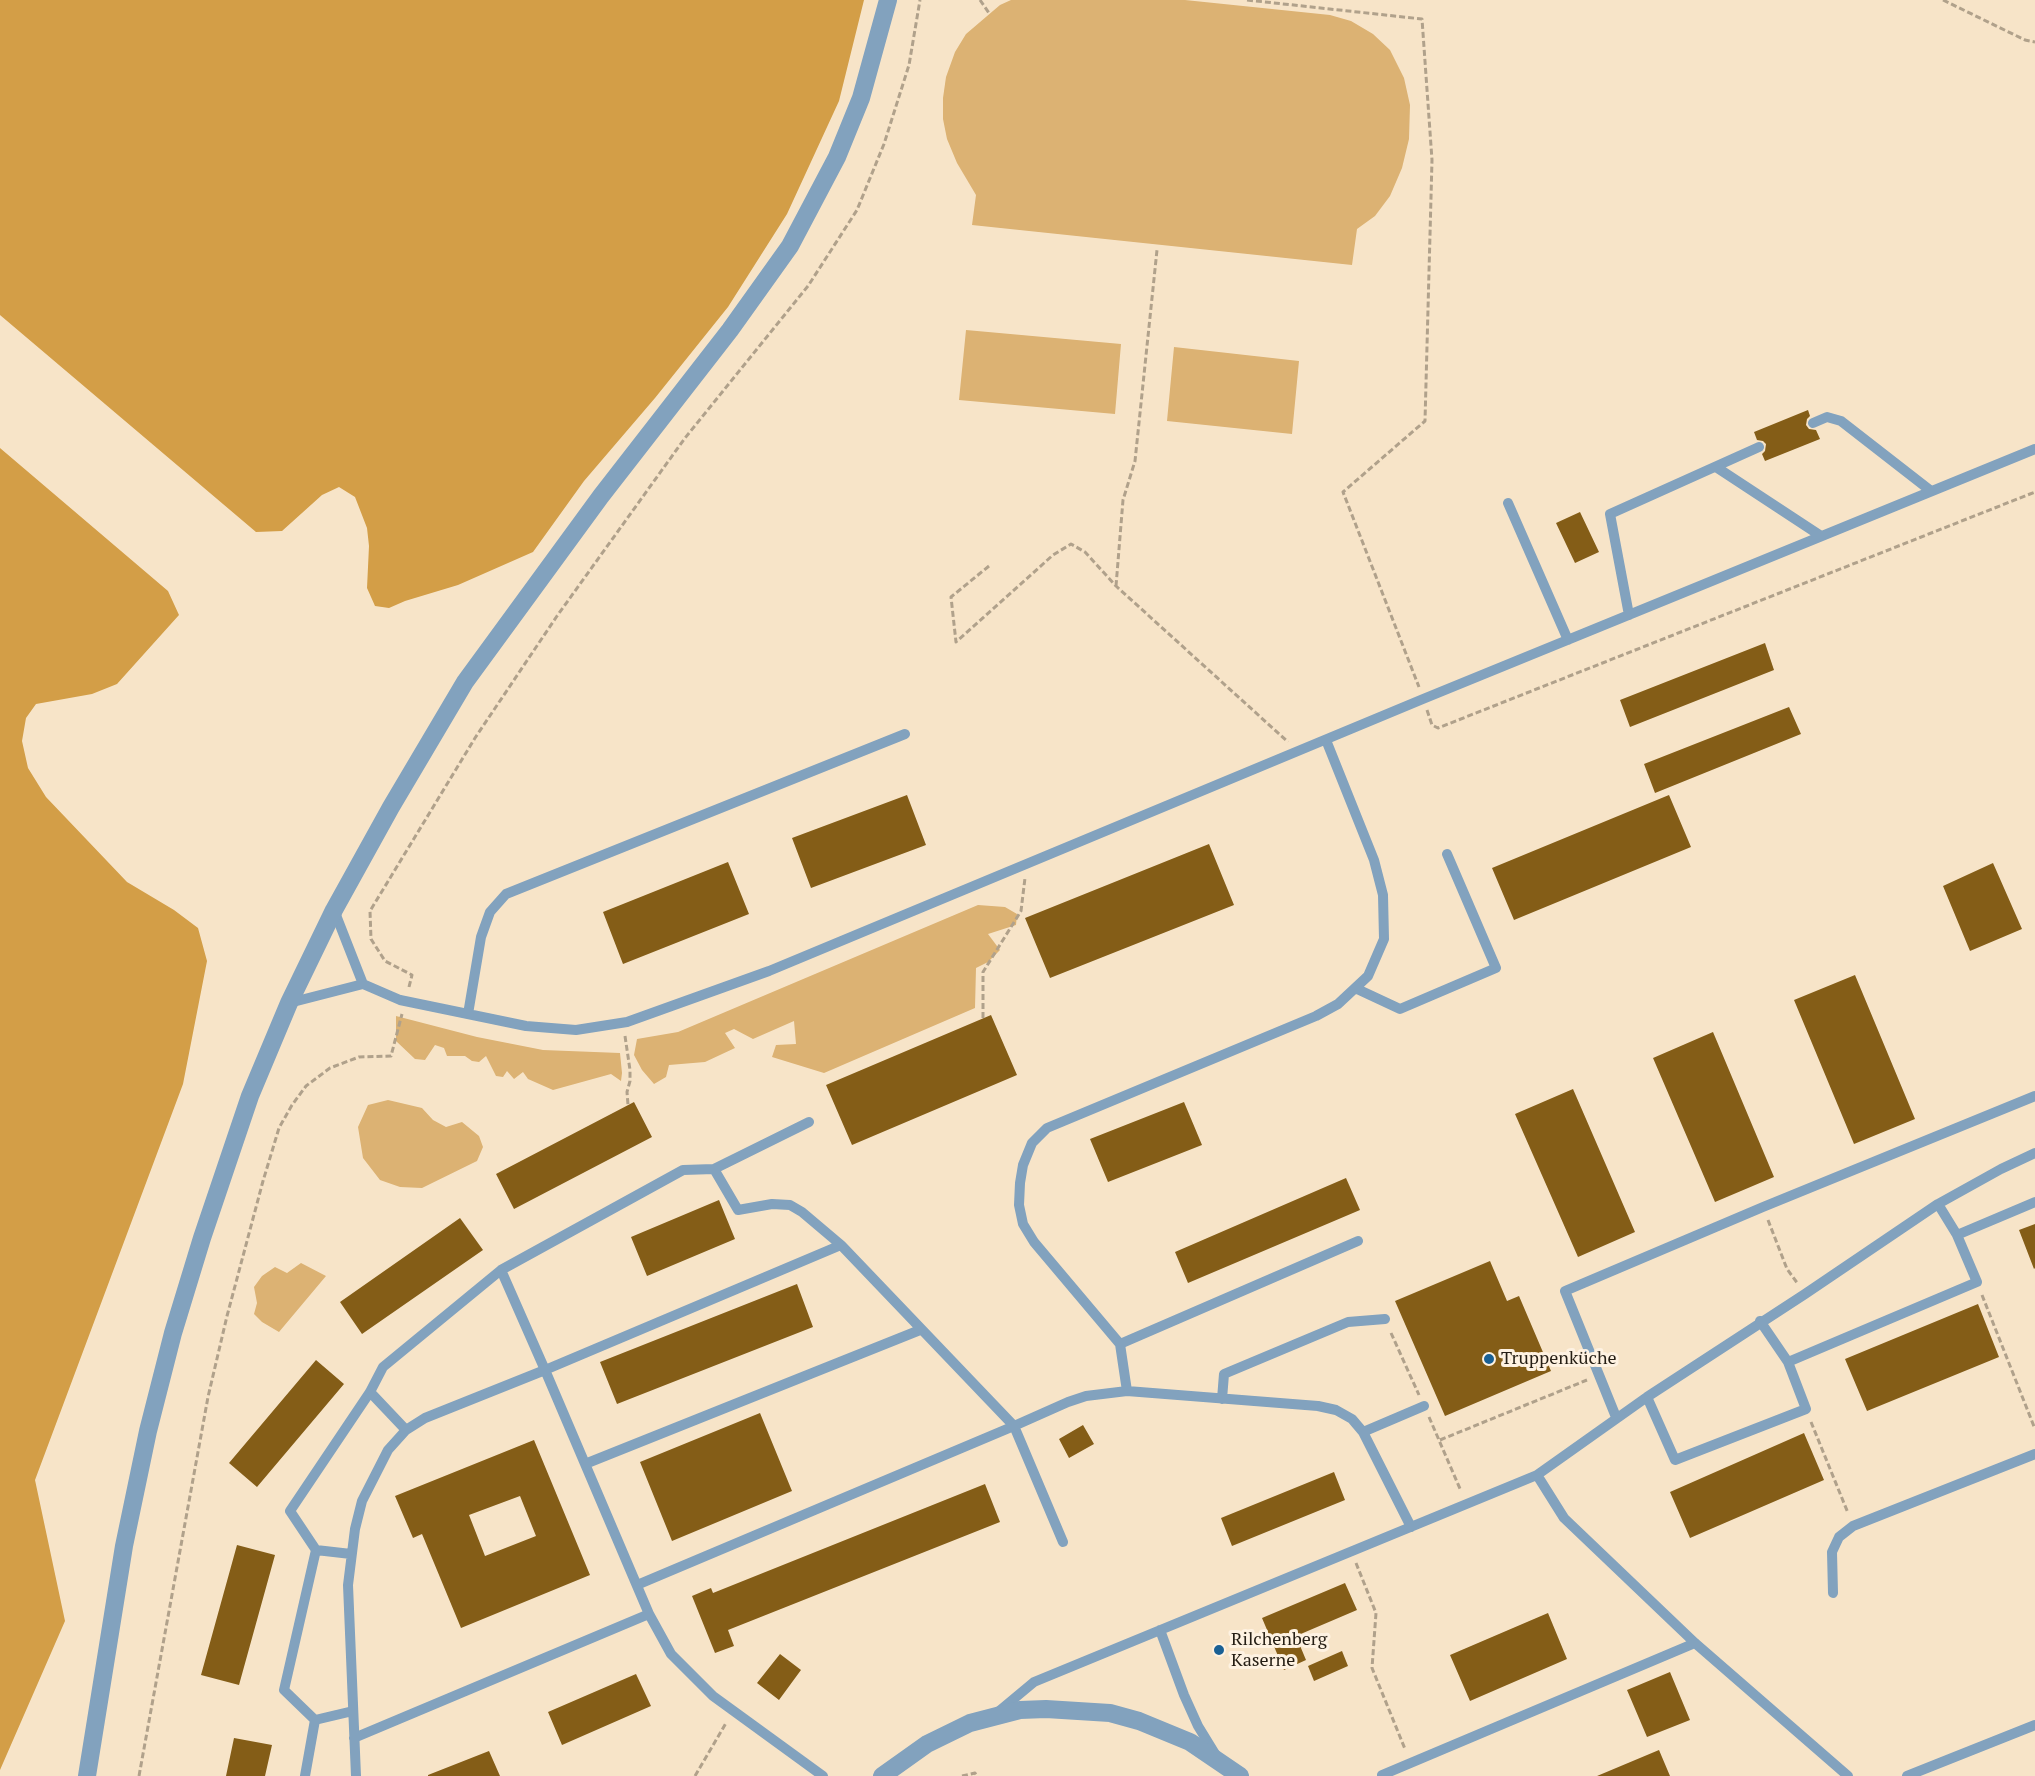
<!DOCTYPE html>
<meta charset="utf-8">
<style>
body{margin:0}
canvas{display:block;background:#f7e4c8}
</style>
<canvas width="2035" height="1776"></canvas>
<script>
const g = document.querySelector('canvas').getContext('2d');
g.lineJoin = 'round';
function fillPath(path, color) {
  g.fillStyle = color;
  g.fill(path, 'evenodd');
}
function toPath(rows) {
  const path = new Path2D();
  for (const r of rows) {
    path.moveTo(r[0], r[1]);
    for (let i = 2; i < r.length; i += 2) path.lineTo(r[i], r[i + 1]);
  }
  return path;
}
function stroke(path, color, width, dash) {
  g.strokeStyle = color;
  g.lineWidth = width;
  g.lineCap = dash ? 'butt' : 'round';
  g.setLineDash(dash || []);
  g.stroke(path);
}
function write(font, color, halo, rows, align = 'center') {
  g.font = font + ' "PT Serif",serif';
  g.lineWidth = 6;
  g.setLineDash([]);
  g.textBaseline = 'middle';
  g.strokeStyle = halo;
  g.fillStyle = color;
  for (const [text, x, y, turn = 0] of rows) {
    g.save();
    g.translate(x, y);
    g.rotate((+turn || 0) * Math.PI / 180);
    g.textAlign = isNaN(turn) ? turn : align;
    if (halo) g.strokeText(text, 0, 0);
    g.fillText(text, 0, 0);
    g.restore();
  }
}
fillPath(toPath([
 [1011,0,1185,0,1330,15,1351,21,1373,34,1390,50,1404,78,1410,105,1409,139,1402,168,1390,196,1375,216,1357,229,1352,265,972,225,976,195,957,163,947,139,943,119,943,98,946,77,955,52,966,34,1000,5],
 [966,330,1121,344,1115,414,959,400],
 [1174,347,1299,361,1292,434,1167,421],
 [978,905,1005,907,1017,914,1016,925,988,934,1000,950,988,962,976,968,975,1008,824,1073,772,1057,776,1045,796,1044,794,1021,753,1039,734,1029,725,1033,735,1048,705,1062,669,1065,666,1077,654,1084,642,1070,634,1055,637,1039,678,1032],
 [396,1016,477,1037,543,1050,620,1053,622,1073,621,1081,611,1074,553,1090,528,1079,523,1072,514,1079,507,1071,503,1077,496,1076,486,1056,479,1062,472,1061,465,1056,447,1056,444,1048,435,1045,425,1060,415,1059,396,1041],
 [388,1100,422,1108,433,1120,446,1127,462,1122,479,1136,483,1147,477,1161,422,1188,400,1187,380,1180,363,1158,358,1127,368,1105],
 [301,1263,326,1276,279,1332,262,1322,254,1314,257,1303,254,1287,262,1276,275,1267,287,1273]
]), '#dcb273');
fillPath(toPath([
 [0,0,864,0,839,101,787,214,728,307,655,398,584,481,533,552,458,585,405,601,389,608,375,606,367,588,369,546,367,528,355,497,339,487,322,495,282,531,256,532,0,315],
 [0,448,168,591,179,615,117,684,92,694,36,704,26,718,22,741,28,768,46,797,127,882,174,910,198,928,207,961,183,1084,35,1480,65,1621,0,1770]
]), '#d39e47');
fillPath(toPath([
 [1808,410,1810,416,1807,419,1806,425,1809,429,1816,430,1820,439,1765,461,1762,454,1765,451,1766,444,1763,441,1757,440,1754,432],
 [1580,512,1599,552,1575,563,1556,523],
 [1765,643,1774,670,1630,727,1620,700],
 [1789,707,1801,734,1655,793,1644,764],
 [907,795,926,845,811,888,792,838],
 [1669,795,1691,847,1514,920,1492,868],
 [1209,844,1234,905,1050,978,1025,918],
 [728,862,749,914,623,964,603,912],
 [1993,863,2022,929,1970,951,1943,886],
 [1855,975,1915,1119,1854,1144,1794,1000],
 [991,1015,1017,1075,852,1145,826,1085],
 [1713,1032,1774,1177,1715,1202,1653,1058],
 [1573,1089,1635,1232,1578,1257,1515,1114],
 [634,1102,652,1137,514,1209,496,1174],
 [1184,1102,1202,1145,1108,1182,1090,1139],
 [1346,1178,1360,1210,1188,1283,1175,1252],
 [719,1200,735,1239,647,1276,631,1237],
 [460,1218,483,1250,362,1334,340,1302],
 [2035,1224,2035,1268,2034,1269,2019,1230],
 [1490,1261,1507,1301,1519,1296,1551,1371,1445,1416,1395,1301],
 [797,1284,813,1327,617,1404,600,1362],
 [1978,1304,1999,1357,1867,1411,1845,1359],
 [316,1360,344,1384,257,1487,229,1463],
 [760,1413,792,1491,672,1541,640,1462],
 [1083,1425,1094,1444,1069,1458,1059,1439],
 [1804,1433,1824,1480,1690,1538,1670,1492],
 [534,1440,590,1575,461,1628,422,1534,413,1538,395,1496],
 [520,1496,536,1536,485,1556,469,1515],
 [1334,1472,1345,1500,1232,1546,1221,1518],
 [985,1484,1000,1522,728,1630,734,1646,715,1653,692,1596,711,1588,713,1593],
 [237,1545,275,1555,239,1685,201,1675],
 [1345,1583,1357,1610,1296,1636,1306,1660,1284,1670,1262,1618],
 [1548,1613,1567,1659,1470,1701,1450,1655],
 [1342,1651,1348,1666,1314,1681,1308,1666],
 [780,1654,801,1670,779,1700,757,1683],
 [1670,1672,1690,1720,1647,1737,1627,1690],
 [636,1674,651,1706,562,1745,548,1712],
 [234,1738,272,1745,265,1776,226,1776],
 [1659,1750,1670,1776,1597,1776],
 [489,1751,500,1776,428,1776,428,1775]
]), '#845d17');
stroke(toPath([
 [980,0,989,13],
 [1247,0,1422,19,1432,160,1425,421,1343,492,1419,687],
 [1943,0,2025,40,2035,42],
 [989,566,951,597,956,642,1053,555,1071,544,1085,552,1116,586,1288,742],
 [1116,586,1123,500,1135,461,1157,250],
 [1427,710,1432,725,1438,728,2035,492],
 [409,987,412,975,385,961,371,939,370,911,475,738,557,616,685,438,808,286,857,210,884,144,909,65,920,0],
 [983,1018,983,972,1021,911,1025,878],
 [625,1036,630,1070,630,1081,627,1092,628,1105],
 [1768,1220,1787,1269,1798,1284],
 [1982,1295,2035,1429],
 [1391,1333,1419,1395],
 [1429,1417,1461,1491],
 [1811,1422,1848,1513],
 [1440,1440,1587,1380],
 [1356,1563,1376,1613,1372,1668,1405,1749],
 [139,1776,208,1397,227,1316,263,1181,279,1128,292,1105,306,1086,330,1068,359,1057,391,1056,402,1014],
 [695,1776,726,1723],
 [962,1776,975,1773,977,1776]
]), '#b0a18b', 3, [6, 3]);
stroke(toPath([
 [1813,423,1827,417,1841,421,1931,491],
 [1716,467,1821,536],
 [1508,503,1568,640],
 [1629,615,1610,514,1759,447],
 [363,984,400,1000,526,1026,576,1030,627,1022,769,971,1423,699,2035,449],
 [1355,988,1400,1009,1496,968,1447,854],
 [289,1003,363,984,334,910],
 [468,1014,481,937,490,912,506,894,905,734],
 [809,1122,714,1169,738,1210,772,1204,790,1205,802,1212,841,1245],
 [1938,1204,1957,1235],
 [1760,1321,1788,1362],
 [1120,1344,1358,1241],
 [1127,1391,1120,1344,1034,1242,1023,1224,1019,1205,1020,1183,1023,1165,1032,1143,1047,1128,1316,1016,1338,1004,1368,976,1384,939,1383,895,1374,860,1326,740],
 [370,1392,406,1430],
 [1647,1397,1675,1460,1806,1409,1788,1362,1977,1282,1957,1235,2035,1202],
 [1222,1399,1224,1374,1348,1322,1385,1319],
 [1616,1417,1565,1291,1763,1207,2035,1096],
 [1363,1432,1424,1406],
 [585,1464,920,1330],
 [1537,1475,1564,1518,1695,1643,1848,1776],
 [316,1550,351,1554],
 [637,1585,1014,1426,1063,1542],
 [1833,1593,1832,1552,1839,1537,1853,1526,2035,1454],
 [1160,1630,1184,1695,1198,1726,1217,1757],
 [998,1712,1034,1682,1537,1475,1647,1397,1805,1294,1938,1204,2001,1169,2035,1153],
 [315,1720,353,1711],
 [354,1738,649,1614],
 [1382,1775,1695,1643],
 [305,1776,315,1720,284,1690,316,1550,290,1511,370,1392,383,1367,501,1270,683,1170,714,1169],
 [356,1776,348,1585,355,1529,362,1501,388,1450,406,1430,425,1418,545,1370,501,1270],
 [823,1776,713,1696,671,1654,649,1614,545,1370,841,1245,1014,1426,1068,1402,1086,1396,1127,1391,1318,1406,1336,1410,1352,1419,1363,1432,1411,1527],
 [1907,1776,2035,1725]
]), '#82a2be', 10);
stroke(toPath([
 [87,1776,124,1546,148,1431,173,1333,202,1238,250,1096,289,1003,334,910,391,807,465,682,601,496,730,330,790,246,837,157,861,98,888,0],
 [882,1776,927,1744,970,1723,1020,1710,1046,1709,1110,1713,1139,1721,1190,1742,1240,1776]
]), '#82a2be', 18);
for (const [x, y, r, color] of [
 [1489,1359,6,"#1a6094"],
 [1219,1650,6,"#1a6094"]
]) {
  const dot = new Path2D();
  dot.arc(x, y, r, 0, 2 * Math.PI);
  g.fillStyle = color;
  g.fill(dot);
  stroke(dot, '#fef2e2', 2);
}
write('18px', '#251e14', '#fef2e2', [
 ["Truppenküche",1501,1359],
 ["Rilchenberg",1231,1640],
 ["Kaserne",1231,1661]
], 'left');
</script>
